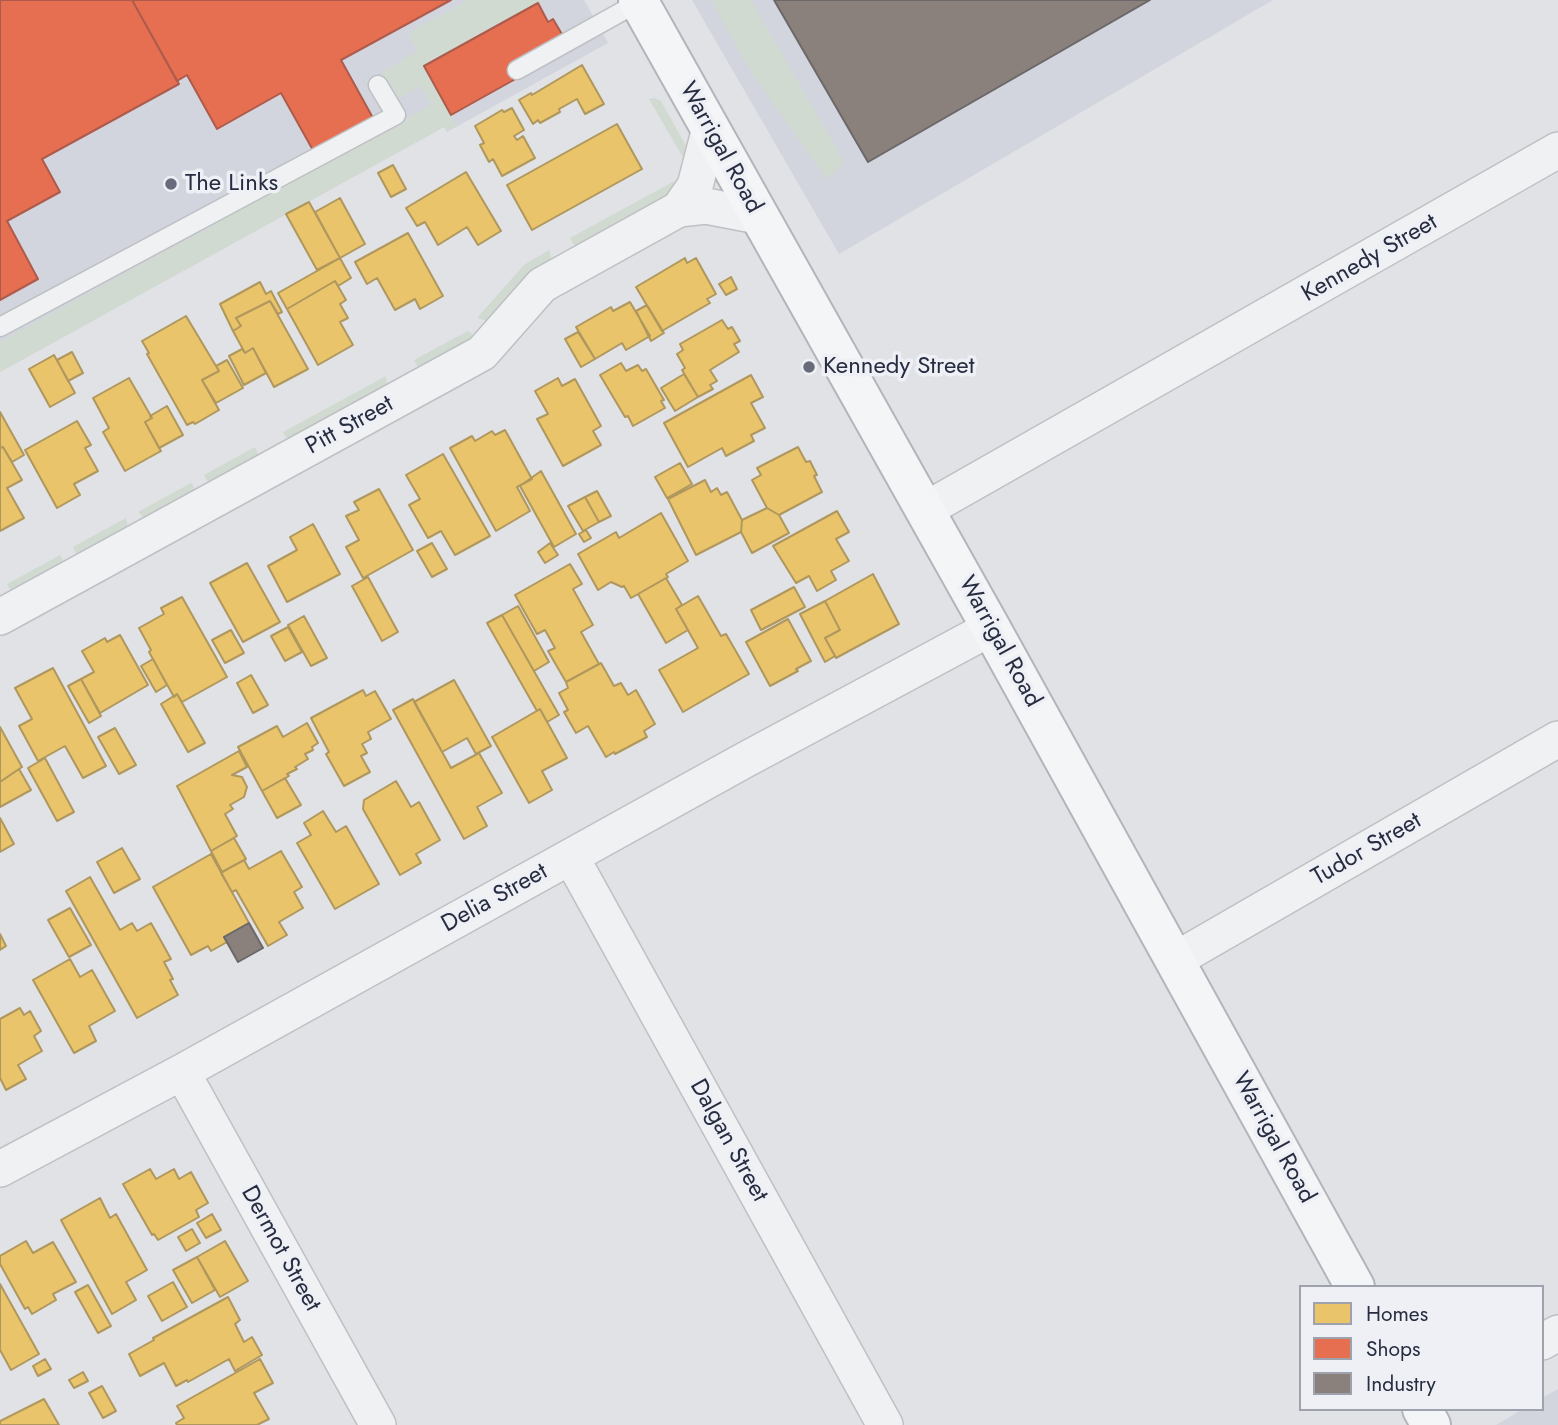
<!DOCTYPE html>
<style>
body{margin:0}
#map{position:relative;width:1558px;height:1425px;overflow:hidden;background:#e0e2e6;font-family:Jost,sans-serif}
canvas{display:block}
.legend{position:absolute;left:1299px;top:1285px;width:245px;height:126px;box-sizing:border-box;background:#eef0f6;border:2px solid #9ea2ad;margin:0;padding:9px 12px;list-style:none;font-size:21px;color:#272d40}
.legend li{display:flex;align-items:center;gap:14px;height:35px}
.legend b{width:35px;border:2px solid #9ea2ad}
</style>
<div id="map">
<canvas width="1558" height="1425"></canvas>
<ul class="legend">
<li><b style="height:19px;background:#e9c46a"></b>Homes</li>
<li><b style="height:19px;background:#e76f51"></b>Shops</li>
<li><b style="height:19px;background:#8a817c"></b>Industry</li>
</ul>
</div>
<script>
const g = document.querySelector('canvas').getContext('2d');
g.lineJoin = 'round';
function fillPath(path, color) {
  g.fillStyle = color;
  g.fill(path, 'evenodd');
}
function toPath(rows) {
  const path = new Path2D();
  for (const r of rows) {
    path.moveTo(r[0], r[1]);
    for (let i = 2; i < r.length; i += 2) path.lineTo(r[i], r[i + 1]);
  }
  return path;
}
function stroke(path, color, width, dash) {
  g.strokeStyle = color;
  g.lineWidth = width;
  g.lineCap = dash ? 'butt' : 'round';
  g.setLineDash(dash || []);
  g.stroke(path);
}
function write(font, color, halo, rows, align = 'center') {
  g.font = font + ' Jost,sans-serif';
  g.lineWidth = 7;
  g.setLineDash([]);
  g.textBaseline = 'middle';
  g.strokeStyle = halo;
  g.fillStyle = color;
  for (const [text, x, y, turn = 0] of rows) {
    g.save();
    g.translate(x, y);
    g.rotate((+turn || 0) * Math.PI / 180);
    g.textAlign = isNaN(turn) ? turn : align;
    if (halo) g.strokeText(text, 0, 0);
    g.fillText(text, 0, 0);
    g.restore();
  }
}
fillPath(toPath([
 [0,0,584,0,608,43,447,132,444,127,0,372],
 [692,0,1273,0,839,254],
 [1558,1389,1558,1425,1496,1425,1523,1409,1542,1409,1542,1398]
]), '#d2d5dd');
fillPath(toPath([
 [468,0,543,0,424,66,457,126,447,132,444,127,0,372,0,342,431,105,420,86,396,100,381,73,417,51,408,33],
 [711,0,751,0,845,163,827,179,753,75],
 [655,98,661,101,690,153,688,166,649,99],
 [680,178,681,187,578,245,574,245,570,238],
 [549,250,551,256,550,261,524,279,488,321,477,318,524,265],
 [468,331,472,334,471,339,421,367,417,366,414,360],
 [386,376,387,386,291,439,286,437,283,432],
 [255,447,259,457,209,484,204,475],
 [191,483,194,487,193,493,145,519,138,512],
 [126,518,128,528,80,555,76,553,73,547],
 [60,555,63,561,62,564,15,590,10,589,7,584]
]), '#d0dad1');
const homes = toPath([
 [582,65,604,104,585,114,577,99,559,109,560,112,540,123,538,120,533,124,519,100,531,93,532,95,582,65],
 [512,108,524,130,514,136,517,140,523,136,535,158,502,176,493,159,489,162,480,145,484,143,475,126,502,110,504,112,512,108],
 [617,124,642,169,532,230,507,185,617,124],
 [393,165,406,189,391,197,378,173,393,165],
 [466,172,501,231,478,245,467,227,438,245,425,222,417,226,406,208,466,172],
 [340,198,365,244,340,258,315,212,340,198],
 [309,202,340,258,317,270,286,214,309,202],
 [408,233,443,296,420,309,415,299,395,310,377,278,367,284,355,262,408,233],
 [340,258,351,278,338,286,335,281,287,309,278,293,340,258],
 [685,258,687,263,696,258,716,294,707,299,710,303,662,331,636,287,685,258],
 [731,277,737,289,726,295,719,284,731,277],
 [335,281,346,300,340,304,348,318,340,322,353,345,318,365,287,309,335,281],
 [260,282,266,294,271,291,282,312,278,314,270,301,236,318,241,326,233,331,220,304,260,282],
 [270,301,308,369,274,387,253,348,245,353,233,331,241,326,236,318,270,301],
 [630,302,650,336,626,350,622,343,595,359,576,327,611,307,613,311,630,302],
 [647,305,664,333,651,341,636,311,647,305],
 [186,316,219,371,202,380,219,410,195,424,193,422,187,425,147,354,149,353,142,341,186,316],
 [722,320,728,329,732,327,740,341,734,344,739,352,710,370,717,381,710,385,713,389,698,397,682,370,685,368,677,354,683,350,680,344,722,320],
 [578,332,595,359,581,367,565,339,578,332],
 [253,348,266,373,244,385,229,356,242,349,245,353,253,348],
 [72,352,83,373,68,381,57,360,72,352],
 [54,355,75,393,50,407,29,369,54,355],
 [227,360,243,388,216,403,202,380,219,371,216,366,227,360],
 [621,363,626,371,638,365,642,371,646,369,664,400,661,401,665,408,633,426,628,416,625,417,600,375,621,363],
 [684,374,698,397,675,411,661,388,684,374],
 [751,375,763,397,751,403,765,428,751,435,754,441,726,456,722,448,688,467,664,423,751,375],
 [129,378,152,418,145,422,161,451,125,471,103,432,109,428,93,398,129,378],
 [558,378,562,386,575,379,601,426,593,431,601,445,563,466,537,419,548,414,535,391,558,378],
 [167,406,183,435,159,448,145,422,152,418,150,416,167,406],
 [0,412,24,455,12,462,3,447,0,448,0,412],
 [77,421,91,445,85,448,98,471,74,484,80,495,57,508,25,450,77,421],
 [505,430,532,479,517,487,530,511,496,531,450,448,472,436,475,441,492,431,495,435,505,430],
 [3,447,22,480,7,488,24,518,0,531,0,448,3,447],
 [798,447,806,462,810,461,817,475,814,476,822,492,779,515,767,508,752,480,761,475,757,468,798,447],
 [443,454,490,536,455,555,441,531,428,538,409,505,420,499,406,475,443,454],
 [680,463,692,484,667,498,655,477,680,463],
 [541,471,576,534,554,547,520,486,541,471],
 [705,480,711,492,717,488,721,495,727,492,742,520,741,532,696,555,668,499,705,480],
 [379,489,413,550,363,578,346,547,359,540,346,516,359,510,354,502,379,489],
 [597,491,611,516,599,522,585,497,597,491],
 [585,497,599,522,583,531,568,506,585,497],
 [767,508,779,515,789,533,752,553,741,532,742,520,767,508],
 [837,511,849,532,836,539,849,561,831,571,836,580,817,591,809,576,796,583,773,546,837,511],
 [661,513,688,561,666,574,668,577,631,598,624,586,622,587,611,582,598,590,578,554,616,532,619,538,661,513],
 [313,524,340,574,287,602,268,566,297,550,290,537,313,524],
 [586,530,591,538,584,542,579,534,586,530],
 [432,543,447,569,432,577,417,551,432,543],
 [550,543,558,555,545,563,538,552,550,543],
 [247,563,280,622,243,642,210,583,247,563],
 [570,564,582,584,573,589,593,625,581,632,599,664,566,682,548,651,555,648,545,630,537,634,515,595,570,564],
 [873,574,899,624,836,658,825,638,840,630,825,601,873,574],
 [368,577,398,632,382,641,352,586,368,577],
 [666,578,682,605,676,609,688,630,666,643,638,594,666,578],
 [794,587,805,607,761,630,751,610,794,587],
 [698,596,721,636,726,634,749,674,683,712,659,670,698,648,676,609,698,596],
 [182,597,227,677,182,702,177,694,174,697,149,652,151,650,139,628,164,614,161,608,182,597],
 [825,601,840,630,825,638,835,656,825,662,800,614,825,601],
 [518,606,549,662,534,671,502,615,518,606],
 [502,615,559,715,547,722,540,709,537,711,487,623,502,615],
 [304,616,327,658,311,666,288,625,304,616],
 [788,619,811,661,796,669,798,671,770,686,746,642,788,619],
 [288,627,302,652,285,661,271,636,288,627],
 [231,630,244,653,225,663,212,640,231,630],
 [120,635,148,685,100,713,81,679,94,672,82,651,105,638,107,642,120,635],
 [153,659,167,685,156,692,141,666,153,659],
 [601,663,614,686,621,683,628,695,636,690,655,724,644,731,647,737,615,754,614,752,606,757,588,726,576,733,564,712,568,710,559,693,568,688,566,682,601,663],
 [53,668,106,766,83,778,65,746,38,761,19,726,32,719,15,688,53,668],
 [251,675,268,705,253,713,237,683,251,675],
 [81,679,101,716,89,723,68,686,81,679],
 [454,680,491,746,476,754,467,738,442,752,414,702,454,680],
 [363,690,366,696,375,691,391,719,368,732,371,739,362,744,367,753,361,756,370,772,344,786,326,754,329,752,311,718,363,690],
 [177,694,205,743,188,752,161,704,177,694],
 [413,699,451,768,479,753,502,793,477,807,487,826,464,839,393,710,413,699],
 [540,709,567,758,542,771,552,790,529,803,492,737,540,709],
 [307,723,318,743,312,747,313,750,305,754,308,759,295,767,297,769,287,774,289,776,262,791,238,747,277,726,283,737,307,723],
 [0,727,22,767,0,782,0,727],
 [115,728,136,765,119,774,98,737,115,728],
 [239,751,247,767,232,775,242,777,247,787,244,797,230,805,233,809,225,814,237,836,211,851,177,786,239,751],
 [45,758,74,812,57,821,28,768,45,758],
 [19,769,31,790,0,807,0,782,19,769],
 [285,778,301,805,277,818,262,791,285,778],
 [396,781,411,807,419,802,440,840,416,854,421,863,400,875,363,809,364,800,396,781],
 [323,811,336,832,346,826,379,884,335,909,297,843,311,835,304,823,323,811],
 [0,818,14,844,0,852,0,818],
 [234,838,246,859,222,872,211,851,234,838],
 [122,848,140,879,114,893,97,862,122,848],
 [281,851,302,887,294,892,303,908,279,922,287,935,268,946,236,890,232,892,221,873,244,860,249,869,281,851],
 [211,854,249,923,224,937,227,942,211,951,208,946,191,955,153,887,211,854],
 [90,877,120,930,132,923,137,931,151,923,171,959,164,962,173,979,170,980,178,995,137,1018,66,891,90,877],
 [70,908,91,945,69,957,48,920,70,908],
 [0,934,6,946,0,950,0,934],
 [70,959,80,977,92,970,115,1011,89,1026,96,1041,74,1053,33,980,70,959],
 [20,1008,24,1015,30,1011,41,1031,34,1036,42,1051,18,1065,26,1079,6,1090,0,1078,0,1019,20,1008],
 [150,1169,156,1179,174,1169,179,1179,191,1172,208,1203,196,1210,199,1217,158,1240,154,1234,152,1235,123,1184,150,1169],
 [100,1198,110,1218,116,1214,147,1270,126,1282,136,1300,112,1314,61,1220,100,1198],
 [212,1214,221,1230,206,1238,197,1223,212,1214],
 [192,1229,200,1243,186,1251,178,1237,192,1229],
 [26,1241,33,1253,53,1242,76,1282,53,1294,56,1300,32,1314,28,1307,25,1309,0,1264,0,1256,26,1241],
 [225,1241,248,1281,220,1297,197,1257,225,1241],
 [197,1257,215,1290,192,1303,173,1270,197,1257],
 [173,1282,187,1307,162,1321,148,1296,173,1282],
 [0,1284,39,1354,11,1370,0,1350,0,1284],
 [88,1285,111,1326,98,1333,75,1292,88,1285],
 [228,1297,240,1320,235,1324,244,1342,252,1337,262,1355,235,1371,229,1359,188,1382,187,1380,176,1386,164,1363,140,1376,129,1354,154,1340,153,1338,228,1297],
 [45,1359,51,1369,38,1376,33,1366,45,1359],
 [260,1359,273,1383,254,1393,269,1419,257,1425,177,1425,176,1423,184,1418,177,1406,260,1359],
 [83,1372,88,1381,74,1388,69,1380,83,1372],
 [102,1386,116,1411,103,1418,89,1393,102,1386],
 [44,1399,59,1425,0,1425,0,1421,44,1399]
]);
fillPath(homes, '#e9c46a');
stroke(homes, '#af975d', 2);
const shops = toPath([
 [0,0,132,0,179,84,42,159,60,192,7,221,38,279,0,300,0,0],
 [132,0,451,0,341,60,373,118,314,152,281,93,217,129,187,75,177,81,132,0],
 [538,3,548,22,553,19,566,41,528,72,451,115,424,66,538,3]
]);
fillPath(shops, '#e76f51');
stroke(shops, '#ad5b4c', 2);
const industry = toPath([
 [774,0,1150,0,868,162,774,0],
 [249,923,263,948,238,962,224,937,249,923]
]);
fillPath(industry, '#8a817c');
stroke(industry, '#6c686a', 2);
const service = toPath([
 [517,70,639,2],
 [0,327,396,115,378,85]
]);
const minor = toPath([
 [679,209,695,186,710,128],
 [925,510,1558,150],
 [0,617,482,353,542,285,679,209,706,206,758,216],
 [571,857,885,1425],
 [1175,960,1558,739],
 [182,1072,378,1425],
 [0,1169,182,1072,743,761,991,628],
 [1542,1342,1558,1333]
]);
const trunk = toPath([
 [638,0,991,628,1355,1287],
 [1422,1409,1431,1425]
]);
stroke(service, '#bec0c4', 21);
stroke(minor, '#bec0c4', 38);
stroke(trunk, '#b3b5bb', 42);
stroke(service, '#f0f1f3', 18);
stroke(minor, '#f0f1f3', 35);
stroke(trunk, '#f4f5f6', 38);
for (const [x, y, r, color] of [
 [171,184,7,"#686c7a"],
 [809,367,7,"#686c7a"]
]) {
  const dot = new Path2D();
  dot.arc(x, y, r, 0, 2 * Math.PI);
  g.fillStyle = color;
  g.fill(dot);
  stroke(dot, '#eef0f6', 2.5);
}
write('24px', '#272d40', '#eef0f6', [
 ["Warrigal Road",720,148,61],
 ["Kennedy Street",1370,259,-30],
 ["Pitt Street",350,426,-29],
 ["Warrigal Road",999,642,61],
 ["Tudor Street",1367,850,-30],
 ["Delia Street",495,899,-29],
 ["Warrigal Road",1273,1138,61],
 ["Dalgan Street",728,1141,61],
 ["Dermot Street",280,1249,61]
]);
write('24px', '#272d40', '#eef0f6', [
 ["The Links",185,184],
 ["Kennedy Street",823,367]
], 'left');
</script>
